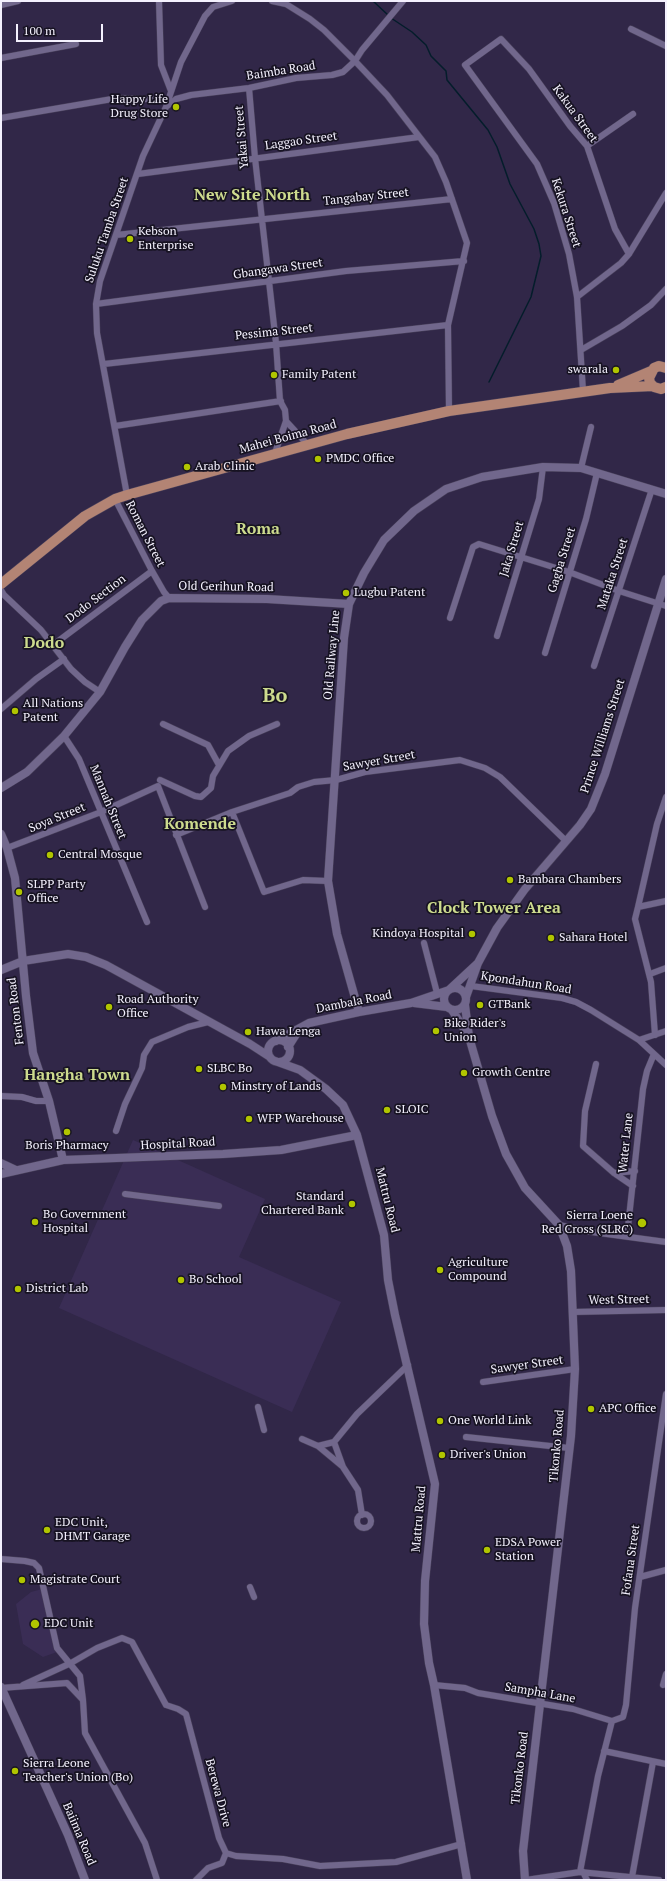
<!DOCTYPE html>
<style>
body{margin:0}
#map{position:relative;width:667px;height:1881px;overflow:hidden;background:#312748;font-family:"PT Serif",serif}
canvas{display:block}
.frame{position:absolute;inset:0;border:2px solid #f4f1fe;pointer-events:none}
.scale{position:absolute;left:16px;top:24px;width:87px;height:18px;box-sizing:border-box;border:2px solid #f4f1fe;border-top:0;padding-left:5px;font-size:12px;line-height:14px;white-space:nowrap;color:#f4f1fe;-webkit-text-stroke:3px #171322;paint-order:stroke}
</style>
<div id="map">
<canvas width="667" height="1881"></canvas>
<div class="frame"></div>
<div class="scale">100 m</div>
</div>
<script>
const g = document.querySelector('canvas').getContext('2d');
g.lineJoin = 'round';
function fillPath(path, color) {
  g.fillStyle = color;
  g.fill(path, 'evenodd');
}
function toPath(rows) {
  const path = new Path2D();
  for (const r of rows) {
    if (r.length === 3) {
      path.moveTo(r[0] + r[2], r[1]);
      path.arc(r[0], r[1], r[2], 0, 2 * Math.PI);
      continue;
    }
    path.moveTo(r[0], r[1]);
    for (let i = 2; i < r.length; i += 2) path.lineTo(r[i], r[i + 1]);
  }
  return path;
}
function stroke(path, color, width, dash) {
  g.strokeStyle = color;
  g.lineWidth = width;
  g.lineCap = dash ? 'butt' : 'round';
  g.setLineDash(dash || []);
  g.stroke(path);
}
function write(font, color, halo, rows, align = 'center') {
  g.font = font + ' "PT Serif",serif';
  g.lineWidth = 3.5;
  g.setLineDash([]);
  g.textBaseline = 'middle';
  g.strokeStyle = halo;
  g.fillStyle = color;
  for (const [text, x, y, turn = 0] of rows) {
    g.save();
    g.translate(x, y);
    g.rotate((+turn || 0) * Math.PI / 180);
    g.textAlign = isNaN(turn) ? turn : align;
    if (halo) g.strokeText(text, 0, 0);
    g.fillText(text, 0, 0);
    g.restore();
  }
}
fillPath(toPath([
 [133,1140,265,1199,239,1257,341,1302,292,1412,59,1308],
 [42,1589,57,1652,43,1657,23,1644,16,1604,31,1592]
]), '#3a2d55');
stroke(toPath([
 [373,1,388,15],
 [391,18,412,32,426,45,431,56,446,71,447,80,488,130,497,147,510,184,534,229,539,244,541,256,531,297,489,382]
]), '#041d2b', 1.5);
const minor = toPath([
 [159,1,161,65,171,91],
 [272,1,286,4,310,19,324,30,355,61,387,95,435,157,446,182,467,243,448,325,449,411],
 [1,5,18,1],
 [631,29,666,46],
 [1,58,76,44],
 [249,88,255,158,276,343,280,401,285,410,286,421,275,453],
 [166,107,176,99,191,95,249,88,296,78,332,75,343,72,355,61,362,50,403,1],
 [1,118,118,98,168,100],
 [587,146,633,114],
 [138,174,419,137],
 [116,235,452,199],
 [577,297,621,263,629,254,666,193],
 [96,304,346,271,464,261],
 [581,350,622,326,651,305,666,289],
 [104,364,448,325],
 [583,391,577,297,569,254,554,203,537,164,465,65,501,39,529,69,570,126,587,146,615,229,629,254],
 [286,421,307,444],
 [115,426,281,401],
 [581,468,591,427],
 [127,495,97,333,96,304,100,281,143,156,166,107,181,62,205,16,213,7,232,1],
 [115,499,152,571,164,592,169,598],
 [1,590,4,595,41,630,71,669,85,682,100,692],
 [450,618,473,547,479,544,569,572,619,591,666,606],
 [497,636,539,499,543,467],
 [53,645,152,571],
 [545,653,586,519,597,473],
 [594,666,652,489],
 [1,709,36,679,64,659],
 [163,724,208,745,219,765],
 [64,736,79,759,147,922],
 [160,780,195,796,201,797,211,788,213,776,228,751,249,736,277,724],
 [232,812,264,892,303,880,328,881],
 [176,835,232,812,290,793,298,787,314,782,336,780,365,772,460,760,485,768,500,777,566,841],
 [7,848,101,812,158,786,205,907],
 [638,907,657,824,666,797],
 [424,943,437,993],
 [650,974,666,968],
 [471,986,562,998,576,1002,591,1010,639,1040,666,1065],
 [655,1035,651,982,635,919,638,907,666,901],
 [639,1040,666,1031],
 [596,1064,585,1111,583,1146,614,1173,633,1186],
 [1,1096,22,1097,36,1101,49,1101],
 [116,1131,125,1104,142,1068,144,1055,152,1042,188,1027,208,1022],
 [614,1173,635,1171],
 [125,1194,219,1206],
 [559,1225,592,1232,666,1242],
 [627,1236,643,1089,647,1071,654,1054],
 [572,1312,666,1310],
 [483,1382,575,1369],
 [258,1407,264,1430],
 [466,1437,569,1448],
 [302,1439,318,1446,342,1466],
 [334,1442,343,1467,358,1490,362,1515],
 [318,1446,334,1442,357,1414,408,1365],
 [364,1521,7],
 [1,1559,25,1561,34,1563,39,1568,57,1648,80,1676,83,1700],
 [640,1577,666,1570],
 [250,1587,254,1597],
 [23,1685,71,1663,97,1648,122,1638,132,1642,166,1705,178,1709,186,1714,219,1838,226,1853,236,1856,283,1859,320,1866,396,1862,462,1844],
 [434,1685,465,1688,478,1693,573,1709,612,1721,598,1776,580,1872],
 [663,1685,666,1674],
 [1,1688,67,1683,83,1700,85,1733,145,1843,157,1880],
 [612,1721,623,1717,626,1705,635,1608,666,1394],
 [604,1751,666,1764],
 [583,1872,587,1880],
 [632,1877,653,1762],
 [196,1880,208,1868,222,1863,226,1853],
 [526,1880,580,1872,659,1880]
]);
const tertiary = toPath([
 [1,788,27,772,64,736,100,692,125,647,142,620,161,601,169,598,267,599,349,604],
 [1,834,7,848,15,878,26,996,33,1053,49,1101,63,1160],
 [1,970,23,961,68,954,86,957,106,965,250,1044,270,1057],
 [455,999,11],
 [450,989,478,963],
 [466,997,478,963,497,928,525,889,580,825,591,809,605,774,666,579],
 [414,1003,447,1007],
 [465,1005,469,1037,492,1116,506,1154,525,1188,559,1225,567,1246,571,1271,575,1369,571,1436,523,1851,525,1880],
 [452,1010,468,1035],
 [359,1012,337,934,328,881,344,638,349,604,364,573,384,540,414,511,446,489,482,477,543,467,581,468,666,494],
 [279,1051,11],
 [276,1041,309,1023,359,1012,411,1003,449,990],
 [288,1047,300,1028],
 [275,1061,300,1070,326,1089,343,1105,357,1135,384,1235,388,1280,395,1315,435,1484,425,1581,424,1624,429,1663,434,1685,467,1880],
 [1,1163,16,1170],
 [1,1174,63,1160,223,1154,281,1150,357,1135],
 [1,1687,68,1835,85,1880]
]);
const primary = toPath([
 [666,368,659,366,654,368,649,378,650,383,654,387,661,389,666,387],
 [618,385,651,371],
 [1,584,85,516,115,499,127,495,347,434,449,411,610,388,653,386]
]);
stroke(minor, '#49415b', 7);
stroke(tertiary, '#49415b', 9);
stroke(primary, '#49415b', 11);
stroke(minor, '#71678c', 6);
stroke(tertiary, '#71678c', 8);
stroke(primary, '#b38474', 10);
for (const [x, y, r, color] of [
 [176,107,4,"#b1c500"],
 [130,239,4,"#b1c500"],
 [616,370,4,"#b1c500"],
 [274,375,4,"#b1c500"],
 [318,459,4,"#b1c500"],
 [187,467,4,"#b1c500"],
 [346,593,4,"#b1c500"],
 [15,711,4,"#b1c500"],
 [50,855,4,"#b1c500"],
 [510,880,4,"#b1c500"],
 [19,892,4,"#b1c500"],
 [472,934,4,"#b1c500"],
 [551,938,4,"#b1c500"],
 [480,1005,4,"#b1c500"],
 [109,1007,4,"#b1c500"],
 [436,1031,4,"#b1c500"],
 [248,1032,4,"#b1c500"],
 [199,1069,4,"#b1c500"],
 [464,1073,4,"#b1c500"],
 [223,1087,4,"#b1c500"],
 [387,1110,4,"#b1c500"],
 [249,1119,4,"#b1c500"],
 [67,1132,4,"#b1c500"],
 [352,1204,4,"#b1c500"],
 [35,1222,4,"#b1c500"],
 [642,1223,5,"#b1c500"],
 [440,1270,4,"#b1c500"],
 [181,1280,4,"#b1c500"],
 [18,1289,4,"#b1c500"],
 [591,1409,4,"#b1c500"],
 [440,1421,4,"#b1c500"],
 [442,1455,4,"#b1c500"],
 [47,1530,4,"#b1c500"],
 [487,1550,4,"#b1c500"],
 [22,1580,4,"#b1c500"],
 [35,1624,5,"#b1c500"],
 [15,1771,4,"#b1c500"]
]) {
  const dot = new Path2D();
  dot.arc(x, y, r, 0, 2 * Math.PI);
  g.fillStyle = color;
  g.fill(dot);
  stroke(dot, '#171322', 1.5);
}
write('12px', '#f4f1fe', '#171322', [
 ["Baimba Road",281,71,-9],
 ["Kakua Street",575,114,54],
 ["Yakai Street",242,137,-95],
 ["Laggao Street",301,141,-8],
 ["Tangabay Street",366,197,-6],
 ["Kekura Street",566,213,72],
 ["Suluku Tamba Street",107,230,-71],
 ["Gbangawa Street",278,269,-8],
 ["Pessima Street",274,332,-6],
 ["Mahei Boima Road",288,437,-15],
 ["Roman Street",145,534,63],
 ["Jaka Street",512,549,-73],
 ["Gagba Street",562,560,-73],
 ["Mataka Street",613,574,-72],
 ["Old Gerihun Road",226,587,1],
 ["Dodo Section",96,599,-37],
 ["Old Railway Line",332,655,-85],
 ["Prince Williams Street",603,736,-72],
 ["Sawyer Street",379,761,-10],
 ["Mannah Street",108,802,68],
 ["Soya Street",57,818,-22],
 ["Kpondahun Road",526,983,9],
 ["Dambala Road",354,1002,-11],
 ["Fenton Road",16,1011,-97],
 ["Water Lane",626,1143,-84],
 ["Hospital Road",178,1144,-3],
 ["Mattru Road",387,1200,76],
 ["West Street",619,1300,-1],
 ["Sawyer Street",527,1365,-8],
 ["Tikonko Road",557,1446,-85],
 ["Mattru Road",419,1519,-85],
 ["Fofana Street",631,1560,-82],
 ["Sampha Lane",540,1693,10],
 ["Tikonko Road",520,1768,-83],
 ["Berewa Drive",218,1793,75],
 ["Baiima Road",79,1834,67]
]);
write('12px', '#f4f1fe', '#171322', [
 ["Happy Life",168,100,"right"],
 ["Drug Store",168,114,"right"],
 ["Kebson",138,232],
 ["Enterprise",138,246],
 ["swarala",608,370,"right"],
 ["Family Patent",282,375],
 ["PMDC Office",326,459],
 ["Arab Clinic",195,467],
 ["Lugbu Patent",354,593],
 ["All Nations",23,704],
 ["Patent",23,718],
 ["Central Mosque",58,855],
 ["Bambara Chambers",518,880],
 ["SLPP Party",27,885],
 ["Office",27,899],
 ["Kindoya Hospital",464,934,"right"],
 ["Sahara Hotel",559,938],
 ["Road Authority",117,1000],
 ["Office",117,1014],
 ["GTBank",488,1005],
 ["Bike Rider's",444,1024],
 ["Union",444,1038],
 ["Hawa Lenga",256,1032],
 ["SLBC Bo",207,1069],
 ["Growth Centre",472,1073],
 ["Minstry of Lands",231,1087],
 ["SLOIC",395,1110],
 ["WFP Warehouse",257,1119],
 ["Boris Pharmacy",67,1146,"center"],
 ["Standard",344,1197,"right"],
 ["Chartered Bank",344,1211,"right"],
 ["Bo Government",43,1215],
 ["Hospital",43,1229],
 ["Sierra Loene",633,1216,"right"],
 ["Red Cross (SLRC)",633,1230,"right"],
 ["Agriculture",448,1263],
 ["Compound",448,1277],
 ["Bo School",189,1280],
 ["District Lab",26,1289],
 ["APC Office",599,1409],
 ["One World Link",448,1421],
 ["Driver's Union",450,1455],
 ["EDC Unit,",55,1523],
 ["DHMT Garage",55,1537],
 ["EDSA Power",495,1543],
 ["Station",495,1557],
 ["Magistrate Court",30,1580],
 ["EDC Unit",44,1624],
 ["Sierra Leone",23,1764],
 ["Teacher's Union (Bo)",23,1778]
], 'left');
write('bold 16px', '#cddb8e', '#171322', [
 ["New Site North",252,195],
 ["Roma",258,529],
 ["Dodo",44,643],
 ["Komende",200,824],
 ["Clock Tower Area",494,908],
 ["Hangha Town",77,1075]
]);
write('bold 20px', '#cddb8e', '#171322', [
 ["Bo",275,696]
]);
</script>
